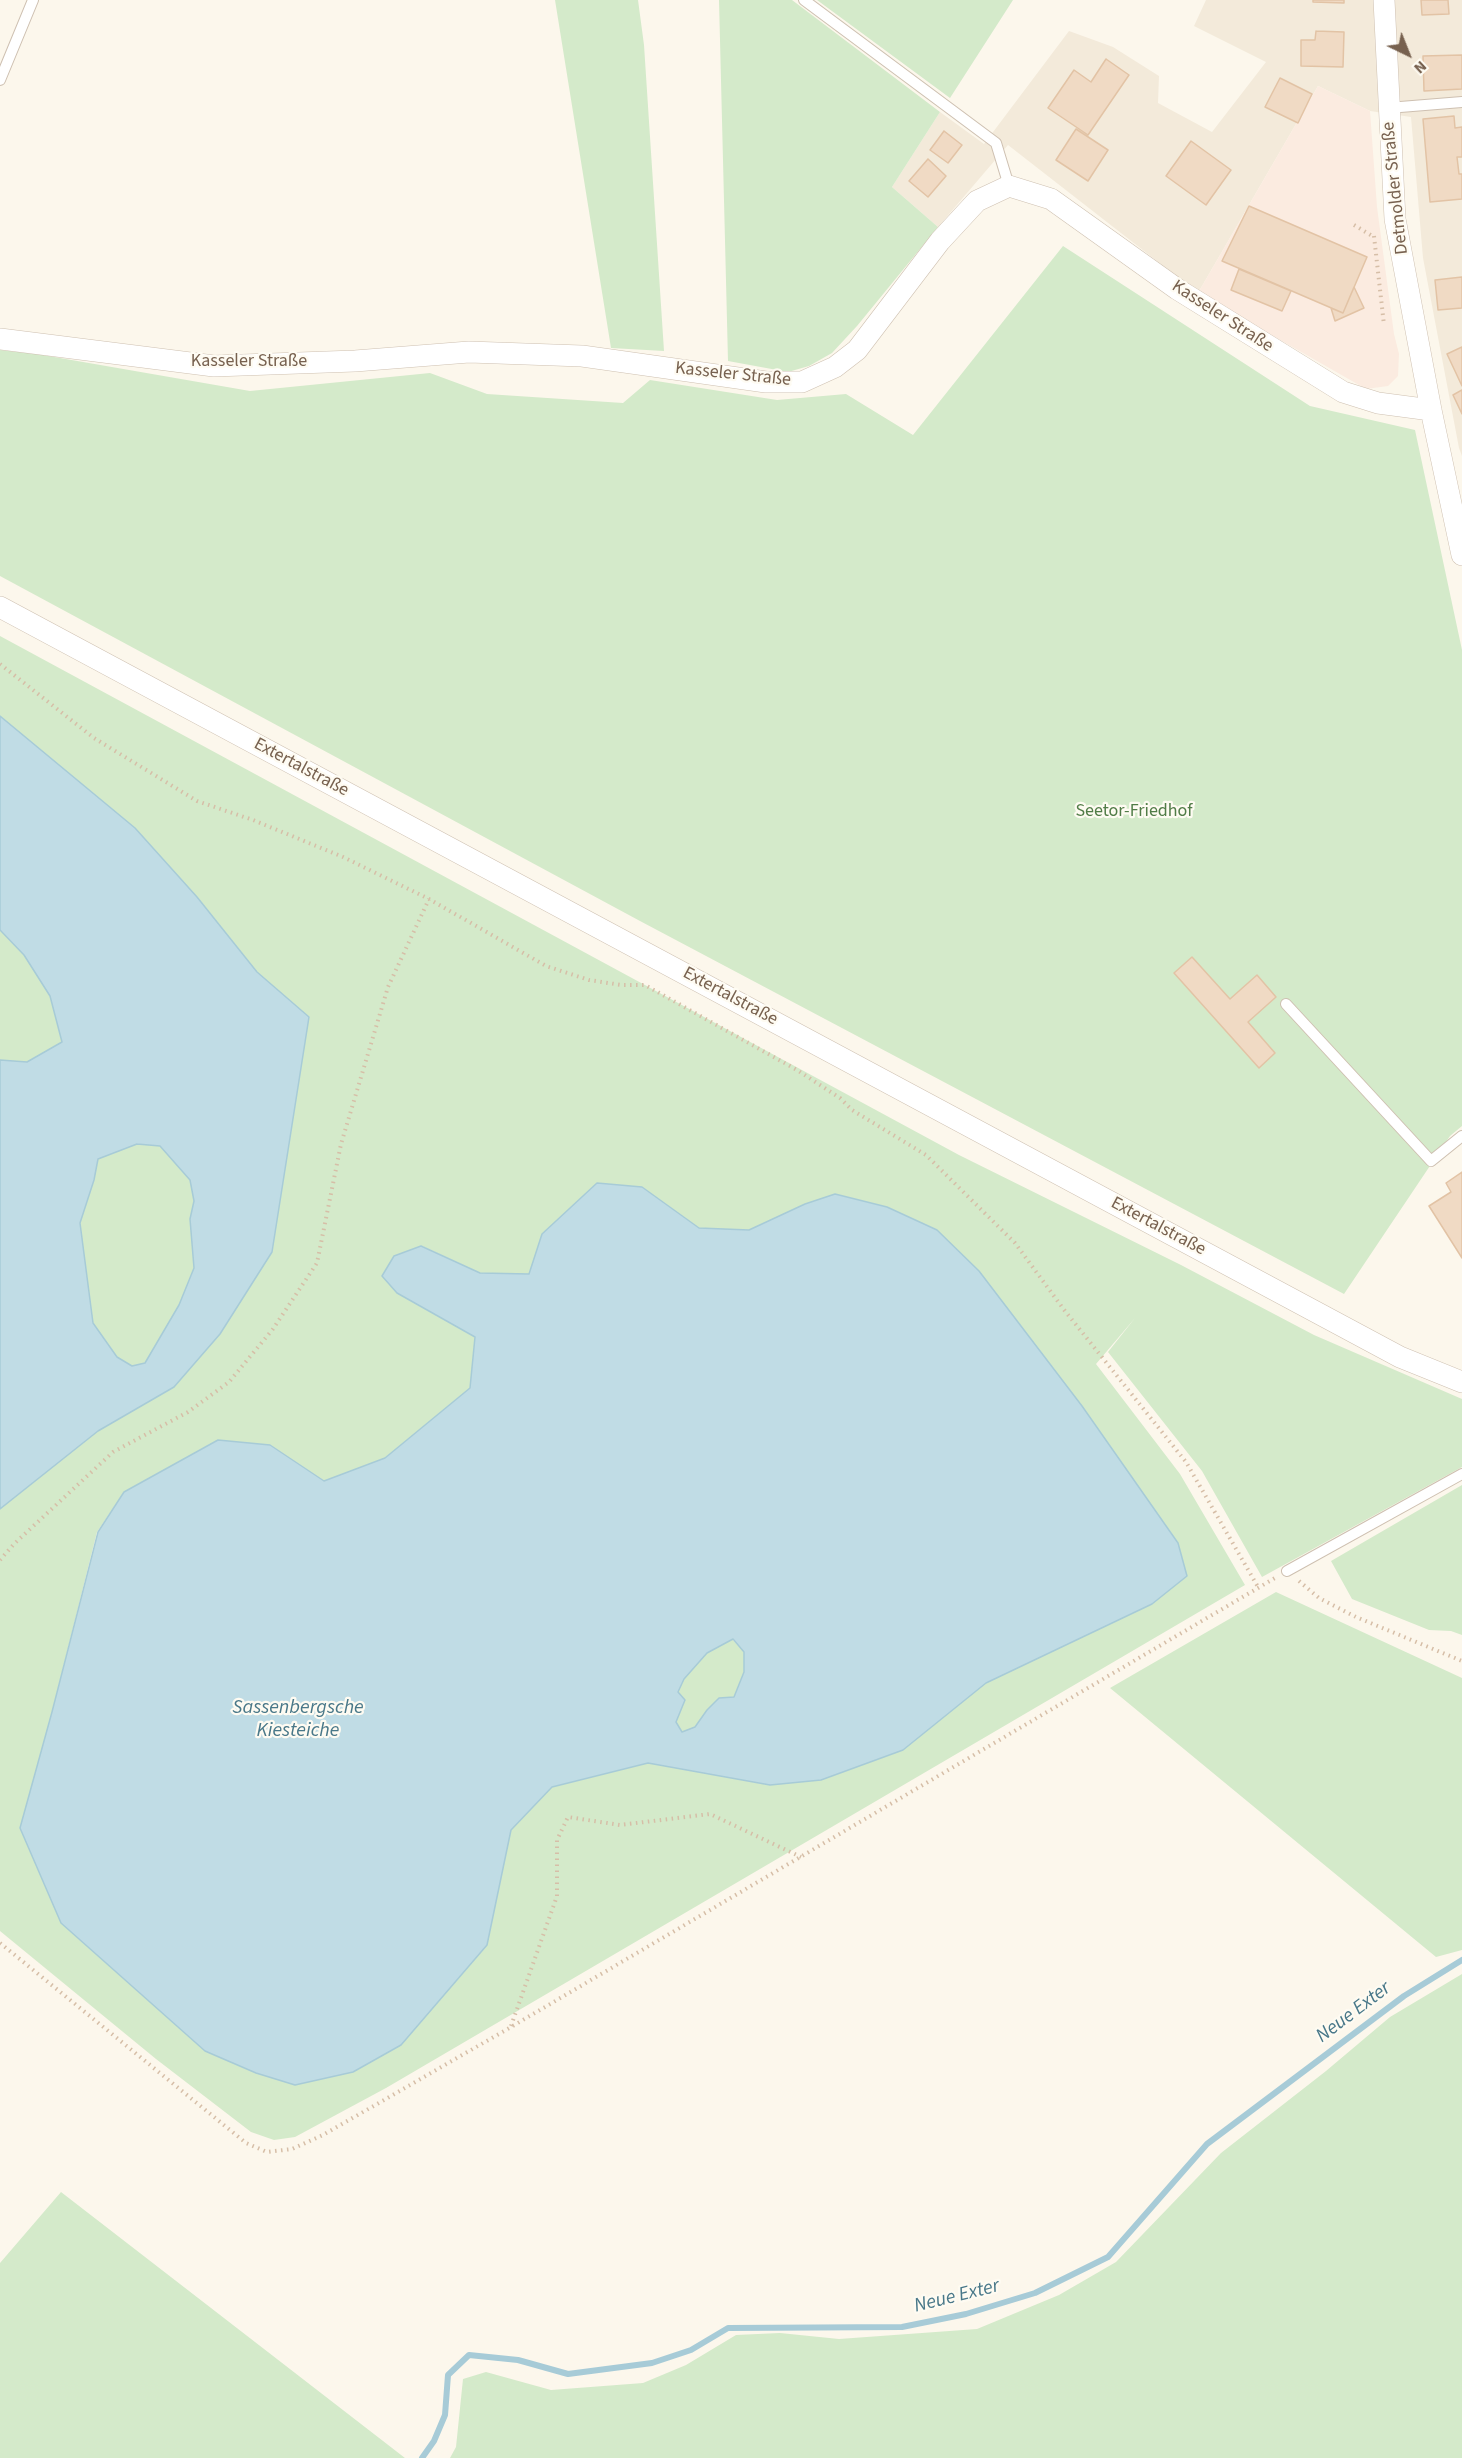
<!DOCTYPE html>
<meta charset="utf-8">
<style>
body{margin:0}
#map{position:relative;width:1462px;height:2458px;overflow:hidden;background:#fcf7ec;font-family:"Source Sans 3",sans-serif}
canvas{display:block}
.north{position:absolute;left:1378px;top:24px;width:60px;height:60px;-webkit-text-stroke:4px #fefbf2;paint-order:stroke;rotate:137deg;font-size:16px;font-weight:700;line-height:24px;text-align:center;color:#77614f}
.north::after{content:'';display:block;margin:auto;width:21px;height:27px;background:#77614f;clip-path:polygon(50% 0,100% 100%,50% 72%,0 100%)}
</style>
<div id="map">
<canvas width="1462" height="2458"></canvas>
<div class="north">N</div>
</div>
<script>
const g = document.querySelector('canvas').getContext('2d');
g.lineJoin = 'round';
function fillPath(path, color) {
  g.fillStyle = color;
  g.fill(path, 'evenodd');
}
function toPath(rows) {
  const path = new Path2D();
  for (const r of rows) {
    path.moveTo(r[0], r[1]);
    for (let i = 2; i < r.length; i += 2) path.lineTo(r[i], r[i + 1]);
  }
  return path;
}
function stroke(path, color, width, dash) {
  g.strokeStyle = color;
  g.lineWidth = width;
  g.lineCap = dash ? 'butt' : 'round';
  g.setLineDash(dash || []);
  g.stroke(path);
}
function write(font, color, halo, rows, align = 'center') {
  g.font = font + ' "Source Sans 3",sans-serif';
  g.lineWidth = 4.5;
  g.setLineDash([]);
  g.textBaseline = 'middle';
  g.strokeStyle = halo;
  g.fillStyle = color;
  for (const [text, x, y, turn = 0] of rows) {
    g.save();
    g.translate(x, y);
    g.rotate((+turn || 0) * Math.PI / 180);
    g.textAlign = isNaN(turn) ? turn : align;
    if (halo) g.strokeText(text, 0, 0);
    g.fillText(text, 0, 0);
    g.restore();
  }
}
fillPath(toPath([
 [1206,0,1462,0,1462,456,1459,448,1423,258,1411,117,1370,111,1318,86,1198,293,1008,145,938,227,892,187,940,112,984,144,1069,31,1113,47,1159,76,1158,103,1212,132,1266,62,1194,26]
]), '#f3eada');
fillPath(toPath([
 [1318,86,1370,111,1377,207,1394,334,1399,354,1398,376,1388,386,1366,389,1198,293]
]), '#fbebe0');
fillPath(toPath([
 [555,0,638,0,644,45,664,351,611,348],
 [719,0,792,0,940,112,892,187,938,227,857,326,832,353,809,366,788,372,728,361],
 [817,0,1013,0,950,98],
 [1063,246,1310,406,1415,430,1462,650,1462,1126,1450,1136,1344,1294,640,921,0,576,0,350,37,354,250,391,430,373,487,394,623,403,650,380,777,400,846,394,913,435],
 [0,636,959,1155,1181,1265,1314,1335,1462,1399,1462,1467,1262,1577,1202,1471,1108,1352,1135,1318,1096,1364,1180,1474,1245,1585,386,2088,295,2137,274,2140,251,2132,156,2059,0,1931,0,1509,98,1431,174,1387,309,1017,257,972,197,897,42,751,0,716],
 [642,1187,699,1228,749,1230,805,1204,937,1230,979,1271,1082,1406,1178,1543,1186,1576,1152,1604,986,1683,903,1750,769,1785,648,1763,552,1787,511,1830,487,1945,401,2045,353,2072,205,2051,62,1923,20,1828,52,1712,97,1532,124,1492,270,1445,324,1481,385,1458,470,1388,475,1336,397,1293,422,1246,480,1273,529,1274,542,1234],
 [0,930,24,955,50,996,62,1042,27,1062,0,1060],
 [137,1144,160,1146,190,1180,194,1201,190,1219,194,1268,179,1305,145,1363,132,1366,117,1357,93,1323,80,1223,94,1180,98,1159],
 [1462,1485,1462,1635,1451,1631,1429,1630,1352,1599,1331,1561],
 [1276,1592,1462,1678,1462,1950,1436,1957,1110,1688],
 [732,1639,744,1652,744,1672,734,1697,707,1710,695,1727,682,1732,676,1722,685,1700,678,1692,684,1678,707,1653],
 [1462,1974,1462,2458,450,2458,456,2447,463,2379,486,2372,551,2390,643,2383,686,2365,736,2335,780,2333,839,2339,977,2329,1059,2295,1116,2262,1221,2153,1326,2071,1390,2017],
 [61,2192,405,2458,0,2458,0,2263]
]), '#d4eaca');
const water = toPath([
 [0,716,135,828,197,897,257,972,309,1017,272,1252,220,1334,174,1387,98,1431,0,1509,0,1060,27,1062,62,1042,50,996,24,955,0,930,0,716],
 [137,1144,160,1146,190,1180,194,1201,190,1219,194,1268,179,1305,145,1363,132,1366,117,1357,93,1323,80,1223,94,1180,98,1159,137,1144],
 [597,1183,642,1187,699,1228,749,1230,805,1204,835,1194,887,1207,937,1230,979,1271,1082,1406,1178,1543,1187,1576,1152,1604,986,1683,903,1750,821,1780,770,1785,648,1763,552,1787,511,1830,487,1945,401,2045,353,2072,295,2085,256,2073,205,2051,61,1923,20,1828,52,1712,98,1532,124,1492,218,1440,270,1445,324,1481,385,1458,470,1388,475,1337,397,1293,382,1276,394,1256,421,1246,480,1273,529,1274,542,1234,597,1183],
 [733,1639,744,1652,744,1672,734,1697,719,1698,707,1710,695,1727,682,1732,676,1722,685,1700,678,1692,684,1679,707,1653,733,1639]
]);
fillPath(water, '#c0dce5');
stroke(water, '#a7cbd7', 1.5);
stroke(toPath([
 [422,2458,434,2441,445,2415,448,2375,469,2355,518,2360,568,2374,652,2363,691,2350,728,2328,902,2327,966,2314,1035,2293,1108,2257,1207,2144,1404,1996,1462,1960]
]), '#a7cbd7', 6);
const building = toPath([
 [1313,0,1344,0,1344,3,1313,2,1313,0],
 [1421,0,1448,0,1449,14,1422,15,1421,0],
 [1316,31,1344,32,1343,67,1301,66,1301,40,1315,40,1316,31],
 [1462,55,1462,89,1424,91,1423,56,1462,55],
 [1106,59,1129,75,1088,135,1048,108,1074,70,1091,82,1106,59],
 [1280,78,1312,94,1298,123,1265,107,1280,78],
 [1454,116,1455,128,1462,127,1462,157,1457,157,1459,174,1462,174,1462,199,1430,202,1423,119,1454,116],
 [1076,129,1108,150,1088,181,1056,160,1076,129],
 [944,131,962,145,948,163,930,150,944,131],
 [1191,141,1231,170,1206,205,1166,176,1191,141],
 [928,159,946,176,928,197,909,181,928,159],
 [1249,206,1367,257,1343,313,1222,261,1249,206],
 [1239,269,1291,291,1282,311,1231,290,1239,269],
 [1462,277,1462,308,1438,310,1435,280,1462,277],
 [1354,287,1364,308,1335,321,1331,308,1343,313,1354,287],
 [1462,347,1462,386,1447,354,1462,347],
 [1462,390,1462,414,1453,395,1462,390],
 [1192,957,1230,999,1257,975,1276,997,1248,1022,1275,1053,1259,1068,1174,973,1192,957],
 [1462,1172,1462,1258,1429,1206,1451,1192,1446,1183,1462,1172]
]);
fillPath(building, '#f0dac4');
stroke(building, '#e2c3a5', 1.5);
const service = toPath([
 [804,0,996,143,1009,186],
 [0,80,33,0],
 [1388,108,1462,102],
 [1286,1004,1431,1161,1462,1136],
 [1287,1571,1462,1474]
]);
const minor = toPath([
 [1384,0,1395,219,1431,410,1462,555],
 [0,339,214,366,355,361,469,352,582,356,766,382,802,382,835,367,857,350,940,241,977,201,1009,186,1051,199,1177,289,1343,392,1378,403,1431,410],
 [0,607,1400,1357,1462,1382]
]);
stroke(service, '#cec0b1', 12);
stroke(minor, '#cec0b1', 22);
stroke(toPath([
 [1354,225,1374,237],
 [1374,236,1384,325],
 [0,664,94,738,197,801,253,820,343,857,429,899,546,966,589,980,621,985,645,985,797,1070,840,1098,852,1110,926,1155,1015,1243,1065,1311,1186,1462,1258,1587],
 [0,1560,14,1544,113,1452,188,1412,229,1382,273,1329,317,1263,341,1144,388,987,429,899],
 [1299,1581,1319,1598,1356,1617,1462,1661],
 [0,1943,246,2143,267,2152,292,2149,323,2135,511,2027,1275,1578],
 [511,2026,557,1896,557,1840,568,1817,620,1825,710,1814,801,1857]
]), '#d6bea7', 4, [1.5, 4.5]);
stroke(service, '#fff', 10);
stroke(minor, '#fff', 21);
write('18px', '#77614f', '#fefbf2', [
 ["Detmolder Straße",1396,188,-96],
 ["Kasseler Straße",1222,317,33],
 ["Kasseler Straße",249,362],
 ["Kasseler Straße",733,375,6],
 ["Extertalstraße",301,768,28],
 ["Extertalstraße",730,997,28],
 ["Extertalstraße",1158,1227,28]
]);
write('18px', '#517c47', '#fefbf2', [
 ["Seetor-Friedhof",1134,812]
]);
write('italic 20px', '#497889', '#fefbf2', [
 ["Sassenbergsche",298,1709],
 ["Kiesteiche",298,1732],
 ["Neue Exter",1354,2013,-37],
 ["Neue Exter",957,2297,-14]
]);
</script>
